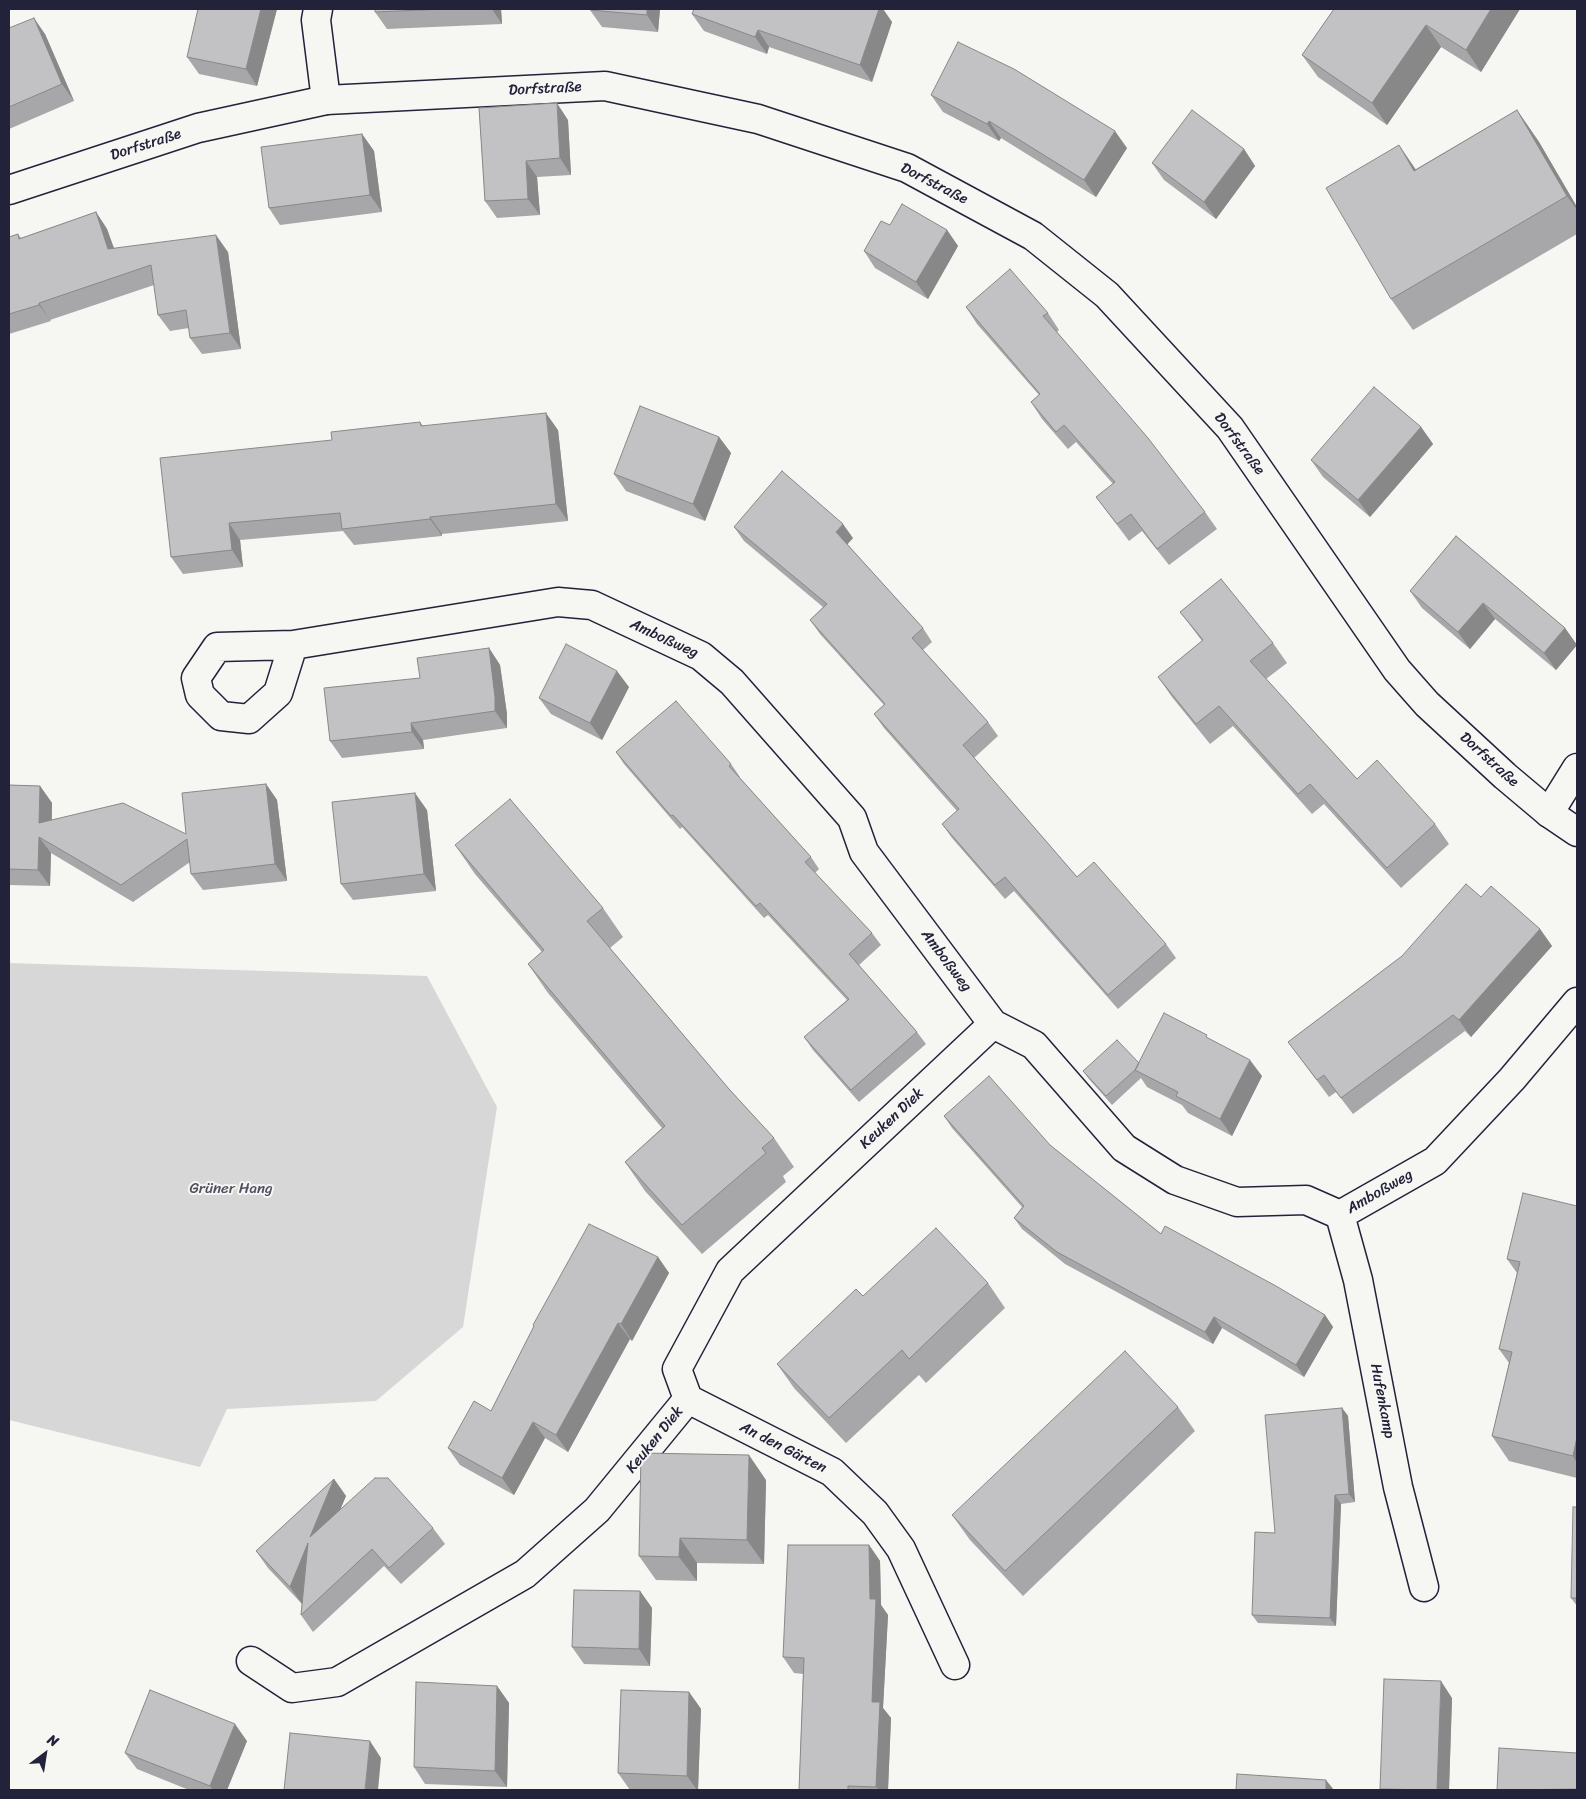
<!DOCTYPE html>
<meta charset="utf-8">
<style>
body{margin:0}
#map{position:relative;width:1586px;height:1799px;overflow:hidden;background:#f6f6f2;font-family:Sriracha,sans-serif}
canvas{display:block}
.frame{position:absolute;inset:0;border:10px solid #22223b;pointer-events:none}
.north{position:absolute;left:20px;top:1729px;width:50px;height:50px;-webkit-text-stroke:4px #f6f6f2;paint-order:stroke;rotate:31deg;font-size:14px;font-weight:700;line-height:20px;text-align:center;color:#22223b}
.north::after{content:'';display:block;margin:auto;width:18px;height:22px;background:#22223b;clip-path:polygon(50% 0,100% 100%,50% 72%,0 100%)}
</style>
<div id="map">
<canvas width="1586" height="1799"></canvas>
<div class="frame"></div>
<div class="north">N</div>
</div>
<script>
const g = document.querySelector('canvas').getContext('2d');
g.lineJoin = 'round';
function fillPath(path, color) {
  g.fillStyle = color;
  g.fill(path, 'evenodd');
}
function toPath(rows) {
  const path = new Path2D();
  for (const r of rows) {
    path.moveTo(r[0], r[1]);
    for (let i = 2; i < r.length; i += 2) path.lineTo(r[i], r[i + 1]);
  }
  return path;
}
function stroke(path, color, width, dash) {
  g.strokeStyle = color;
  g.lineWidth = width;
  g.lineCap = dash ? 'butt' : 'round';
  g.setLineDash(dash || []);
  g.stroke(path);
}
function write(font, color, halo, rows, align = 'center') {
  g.font = font + ' Sriracha,sans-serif';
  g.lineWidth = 4;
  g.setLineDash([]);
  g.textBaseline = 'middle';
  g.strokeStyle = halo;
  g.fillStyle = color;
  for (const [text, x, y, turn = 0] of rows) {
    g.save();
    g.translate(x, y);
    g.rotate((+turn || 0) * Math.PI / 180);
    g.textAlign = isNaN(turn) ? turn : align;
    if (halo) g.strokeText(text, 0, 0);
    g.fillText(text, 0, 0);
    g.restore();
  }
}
fillPath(toPath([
 [9,963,427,976,497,1107,463,1327,376,1401,227,1409,200,1467,9,1420]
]), '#d7d7d7');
const minor = toPath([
 [318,9,316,20,326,100],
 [293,645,278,693,249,719,221,716,200,695,196,678,217,647,293,645,558,602,592,605,701,656,732,682,852,818,864,852,993,1024,1034,1045,1124,1148,1175,1180,1237,1202,1306,1200,1340,1215,1435,1161,1512,1079,1577,1002],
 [1549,813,1577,768],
 [1340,1215,1358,1280,1398,1487,1424,1587],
 [688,1399,832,1472,875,1513,901,1549,955,1665],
 [251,1661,292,1688,337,1682,525,1574,597,1510,688,1399,677,1369,730,1271,993,1024]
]);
const tertiary = toPath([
 [9,190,198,128,326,100,605,86,758,119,907,168,1033,236,1107,295,1230,428,1397,670,1427,704,1505,776,1549,813,1577,832]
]);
stroke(minor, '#22223b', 31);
stroke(tertiary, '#22223b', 31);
stroke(minor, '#f6f6f2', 28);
stroke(tertiary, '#f6f6f2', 28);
fillPath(toPath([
 [198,9,277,9,257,86,199,74,187,57],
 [375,9,501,9,502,24,387,29,375,12],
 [591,9,660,9,658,32,602,27,590,10],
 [694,9,883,9,892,22,872,82,769,47,767,54,704,31,692,14],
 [1334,9,1520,9,1481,72,1441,47,1387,125,1318,77,1302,55],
 [9,28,45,34,74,101,9,129],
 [931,95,1127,148,1096,197,1001,138,999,141,943,112],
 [479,108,568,120,571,175,537,177,540,215,497,218,485,201],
 [1517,110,1539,142,1577,207,1577,234,1413,330,1391,299,1416,169],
 [362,134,374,151,382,212,280,225,269,208],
 [1244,149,1255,166,1216,219,1164,180,1152,163],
 [96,212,107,229,114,248,228,252,241,349,202,354,190,338,189,328,170,331,158,315,154,285,50,320,51,321,9,334,9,237,18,234,21,238],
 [890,225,947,230,958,246,928,299,875,268,864,251],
 [966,307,1048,313,1059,330,1057,332,1205,512,1217,529,1169,565,1142,531,1129,541,1096,497,1113,484,1076,442,1068,449,1042,419,1031,402,1039,395,977,324],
 [420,422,423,426,558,430,568,521,442,534,442,536,354,545,343,531,240,540,243,567,183,574,171,557,332,440],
 [1421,427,1433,444,1370,517,1323,477,1311,460],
 [719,437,731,453,705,521,626,491,614,474],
 [734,527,853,538,847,544,923,628,932,642,923,650,988,722,998,736,974,758,1077,877,1166,944,1176,958,1118,1009,1014,891,1005,899,952,838,942,824,957,811,884,728,874,714,884,705,820,634,810,620,823,607,744,541],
 [1456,536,1565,628,1577,645,1556,670,1495,619,1470,649,1422,608,1410,591],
 [1180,612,1273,643,1287,663,1266,679,1357,779,1435,824,1449,844,1401,888,1324,804,1312,814,1233,726,1210,744,1172,697,1158,677,1202,641],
 [489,648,500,665,507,714,507,728,423,740,424,749,342,758,330,741,420,678],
 [629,687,602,740,551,714,539,698],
 [616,752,731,764,740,777,739,777,811,857,819,869,815,873,872,933,881,945,859,965,917,1032,926,1044,859,1102,813,1050,804,1037,847,1000,768,915,764,918,682,827,680,829,624,764],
 [266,784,277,800,287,881,203,890,191,874,190,862,133,902,51,853,50,886,9,885,9,785,40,786,52,803,52,820,186,834],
 [427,810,436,891,353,900,341,884],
 [455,845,603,908,623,937,610,948,729,1089,774,1138,794,1167,783,1176,786,1182,702,1254,645,1191,625,1162,662,1128,548,993,528,964,542,952,475,874],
 [1481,897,1540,929,1552,946,1471,1037,1465,1031,1353,1114,1336,1092,1329,1097,1288,1042],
 [1210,1039,1262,1076,1232,1136,1188,1113,1182,1105,1147,1087,1141,1078,1112,1105,1089,1079,1083,1071,1139,1063],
 [944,1116,1050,1145,1161,1234,1325,1315,1333,1327,1304,1377,1222,1328,1213,1344,1065,1264,1022,1229,1014,1218,1022,1207,952,1128],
 [1577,1206,1577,1478,1509,1461,1492,1436,1509,1363,1499,1349,1517,1273,1507,1259],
 [658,1257,669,1273,632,1341,630,1339,568,1452,545,1438,514,1495,460,1465,448,1448,491,1411,534,1327,533,1325],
 [988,1283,1005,1308,926,1383,919,1375,846,1443,794,1388,777,1364,863,1296],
 [1178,1407,1195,1431,1023,1596,970,1540,952,1515],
 [1342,1408,1348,1416,1355,1502,1341,1504,1336,1626,1258,1623,1252,1615,1275,1533],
 [334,1479,346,1496,339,1511,433,1528,445,1544,401,1584,384,1566,313,1632,301,1615,302,1604,268,1568,256,1551],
 [766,1480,764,1564,697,1563,697,1581,656,1580,639,1556],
 [1577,1507,1577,1606,1571,1598],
 [869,1545,880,1561,881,1605,888,1615,883,1708,891,1718,888,1790,799,1790,803,1674,794,1673,783,1657],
 [640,1591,652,1608,650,1666,584,1664,572,1647],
 [497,1686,509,1703,507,1787,425,1784,414,1767],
 [689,1692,701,1709,698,1790,630,1790,618,1773],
 [1452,1698,1449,1790,1381,1790,1380,1789],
 [247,1741,227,1790,189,1790,137,1769,125,1753],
 [1577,1753,1577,1790,1497,1790]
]), '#a7a7a9');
fillPath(toPath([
 [261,9,277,9,257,86,246,69],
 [492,9,501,9,502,24],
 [647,9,660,9,658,32,647,15],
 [879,9,883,9,892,22,872,82,860,65],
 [1491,9,1520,9,1481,72,1466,50],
 [34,18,45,34,74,101,62,84],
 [1426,25,1441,47,1387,125,1372,103],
 [758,30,769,47,767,54,755,37],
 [557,103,568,120,571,175,560,158],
 [1517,110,1539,142,1577,207,1577,210,1567,196],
 [989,121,1001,138,999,141,987,124],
 [1115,131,1127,148,1096,197,1084,180],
 [362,134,374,151,382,212,370,195],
 [1399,145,1421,177,1414,171],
 [1244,149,1255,166,1216,219,1204,202],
 [526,161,537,177,540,215,528,199],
 [96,212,107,229,120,266,108,249],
 [947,230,958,246,928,299,916,282],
 [216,235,228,252,241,349,230,333],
 [39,303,50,320,51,321,39,305],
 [546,413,558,430,568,521,556,504],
 [1421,427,1433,444,1370,517,1358,500],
 [719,437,731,453,705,521,693,504],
 [430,517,442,534,442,536,430,519],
 [229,523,240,540,243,567,232,550],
 [843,524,853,538,846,546,836,532],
 [1483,603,1495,619,1470,649,1458,632],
 [1565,628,1577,645,1556,670,1544,653],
 [489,648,500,665,507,714,507,728,495,711],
 [617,671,629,687,602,740,590,723],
 [411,723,423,740,424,749,412,732],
 [266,784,277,800,287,881,275,864],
 [40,786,52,803,51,840,39,823],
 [415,793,427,810,436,891,424,874],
 [39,837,51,853,50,886,38,870],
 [1540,929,1552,946,1471,1037,1459,1020],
 [1250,1060,1262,1076,1232,1136,1220,1119],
 [658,1257,669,1273,632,1341,621,1324],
 [1325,1315,1333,1327,1304,1377,1296,1365],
 [1214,1317,1222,1328,1213,1344,1205,1332],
 [618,1323,630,1339,568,1452,556,1435],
 [1342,1408,1348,1416,1355,1502,1349,1494],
 [533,1422,545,1438,514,1495,502,1478],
 [1577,1437,1577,1463,1573,1456],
 [749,1455,766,1480,764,1564,747,1540],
 [334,1479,346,1496,322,1554,310,1537],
 [1335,1495,1341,1504,1336,1626,1330,1618],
 [680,1538,697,1563,697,1581,679,1557],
 [308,1543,302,1604,290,1587],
 [869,1545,880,1561,881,1605,888,1615,883,1708,891,1718,888,1790,879,1790,876,1787,872,1702],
 [640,1591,652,1608,650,1666,639,1649],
 [1441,1681,1452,1698,1449,1790,1437,1790],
 [497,1686,509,1703,507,1787,495,1771],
 [689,1692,701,1709,698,1790,697,1790,687,1776],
 [235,1724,247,1741,227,1790,213,1790,210,1786],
 [370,1741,381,1758,378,1790,365,1790],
 [1326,1780,1334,1790,1326,1790]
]), '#888889');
const building = toPath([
 [198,9,261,9,246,69,187,57,198,9],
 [375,9,445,9,375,12,375,9],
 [591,9,647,9,647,15,590,10,591,9],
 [694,9,879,9,860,65,758,30,755,37,692,14,694,9],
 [1334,9,1491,9,1466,50,1426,25,1372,103,1302,55,1334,9],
 [34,18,62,84,9,107,9,28,34,18],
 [958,42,1014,69,1115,131,1084,180,989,121,987,124,931,95,958,42],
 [557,103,560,158,526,161,528,199,485,201,479,108,557,103],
 [1192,110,1244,149,1204,202,1152,163,1192,110],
 [1517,110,1567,196,1391,299,1326,188,1399,145,1414,171,1517,110],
 [362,134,370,195,269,208,261,147,362,134],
 [902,204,947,230,916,282,864,251,881,221,890,225,902,204],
 [96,212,108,249,216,235,230,333,190,338,186,310,158,315,151,265,39,303,39,305,9,314,9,237,18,234,19,239,96,212],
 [1010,269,1048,313,1043,316,1148,438,1205,512,1157,549,1131,514,1117,524,1096,497,1115,482,1064,425,1056,432,1031,402,1040,394,966,307,1010,269],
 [1374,387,1421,427,1358,500,1311,460,1374,387],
 [640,406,719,437,693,504,614,474,640,406],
 [546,413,556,504,430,517,430,519,342,529,340,513,229,523,232,550,171,557,160,458,332,440,331,432,420,422,421,426,546,413],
 [782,471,843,524,836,532,923,628,912,638,988,722,963,745,1077,877,1094,862,1166,944,1108,995,1005,877,995,885,942,824,959,809,874,714,885,704,810,620,827,604,734,527,782,471],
 [1456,536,1565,628,1544,653,1483,603,1458,632,1410,591,1456,536],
 [1221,579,1273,643,1250,661,1357,779,1377,760,1435,824,1387,868,1310,784,1298,794,1219,706,1196,724,1158,677,1203,640,1180,612,1221,579],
 [566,644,617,671,590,723,539,698,566,644],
 [489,648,495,697,495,711,411,723,412,732,330,741,324,688,420,678,417,658,489,648],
 [676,701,731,764,729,766,811,857,805,862,872,933,849,954,917,1032,851,1090,804,1037,849,999,760,903,756,906,673,815,671,816,616,752,676,701],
 [266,784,275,864,191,874,187,839,121,885,39,837,38,870,9,869,9,785,40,786,39,823,123,803,186,834,182,793,266,784],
 [415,793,424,874,341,884,332,802,415,793],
 [510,799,603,908,587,921,729,1089,774,1138,762,1148,766,1153,682,1225,625,1162,665,1126,528,964,544,950,455,845,510,799],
 [1466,884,1481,897,1491,886,1540,929,1459,1020,1453,1015,1341,1098,1324,1075,1317,1080,1288,1042,1402,956,1466,884],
 [1164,1013,1207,1035,1206,1037,1250,1060,1220,1119,1176,1096,1178,1092,1135,1070,1164,1013],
 [1117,1040,1139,1063,1136,1069,1106,1096,1083,1071,1117,1040],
 [989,1076,1050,1145,1161,1234,1165,1226,1276,1286,1325,1315,1296,1365,1214,1317,1205,1332,1057,1252,1014,1218,1024,1206,944,1116,989,1076],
 [1523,1193,1577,1206,1577,1437,1573,1456,1492,1436,1512,1352,1499,1349,1520,1262,1507,1259,1523,1193],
 [589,1224,658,1257,621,1324,618,1323,556,1435,533,1422,502,1478,448,1448,474,1401,491,1411,534,1326,533,1325,589,1224],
 [936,1228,988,1283,909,1359,902,1350,829,1418,777,1364,856,1289,863,1296,936,1228],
 [1125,1351,1178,1407,1005,1571,952,1515,1125,1351],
 [1342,1408,1349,1494,1335,1495,1330,1618,1252,1615,1255,1532,1275,1533,1265,1415,1342,1408],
 [641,1453,749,1455,747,1540,680,1538,679,1557,639,1556,641,1453],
 [375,1478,388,1478,433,1528,389,1568,372,1549,301,1615,308,1543,290,1587,256,1551,334,1479,310,1537,375,1478],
 [1573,1507,1577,1507,1577,1598,1571,1598,1573,1507],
 [788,1545,869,1545,870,1599,876,1599,872,1702,880,1702,876,1787,848,1786,848,1790,799,1790,804,1658,783,1657,788,1545],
 [574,1590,640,1591,639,1649,572,1647,574,1590],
 [1384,1679,1441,1681,1437,1790,1380,1789,1384,1679],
 [416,1682,497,1686,495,1771,414,1767,416,1682],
 [150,1690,235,1724,210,1786,125,1753,150,1690],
 [621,1690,689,1692,687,1776,618,1773,621,1690],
 [290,1733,370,1741,365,1790,284,1790,290,1733],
 [1499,1748,1577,1753,1577,1789,1497,1790,1499,1748],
 [1237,1774,1326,1780,1326,1790,1236,1790,1237,1774]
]);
fillPath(building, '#c2c2c4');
stroke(building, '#888889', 1);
write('15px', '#22223b', '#f6f6f2', [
 ["Dorfstraße",545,89,-3],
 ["Dorfstraße",146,145,-18],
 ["Dorfstraße",934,184,27],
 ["Dorfstraße",1239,444,53],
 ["Amboßweg",664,639,25],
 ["Dorfstraße",1489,760,42],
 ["Amboßweg",946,961,53],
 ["Keuken Diek",892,1119,-43],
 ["Amboßweg",1380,1192,-30],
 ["Hufenkamp",1382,1401,79],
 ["Keuken Diek",655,1440,-51],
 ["An den Gärten",783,1448,27]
]);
write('15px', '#4f4f62', '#f6f6f2', [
 ["Grüner Hang",231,1189]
]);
</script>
